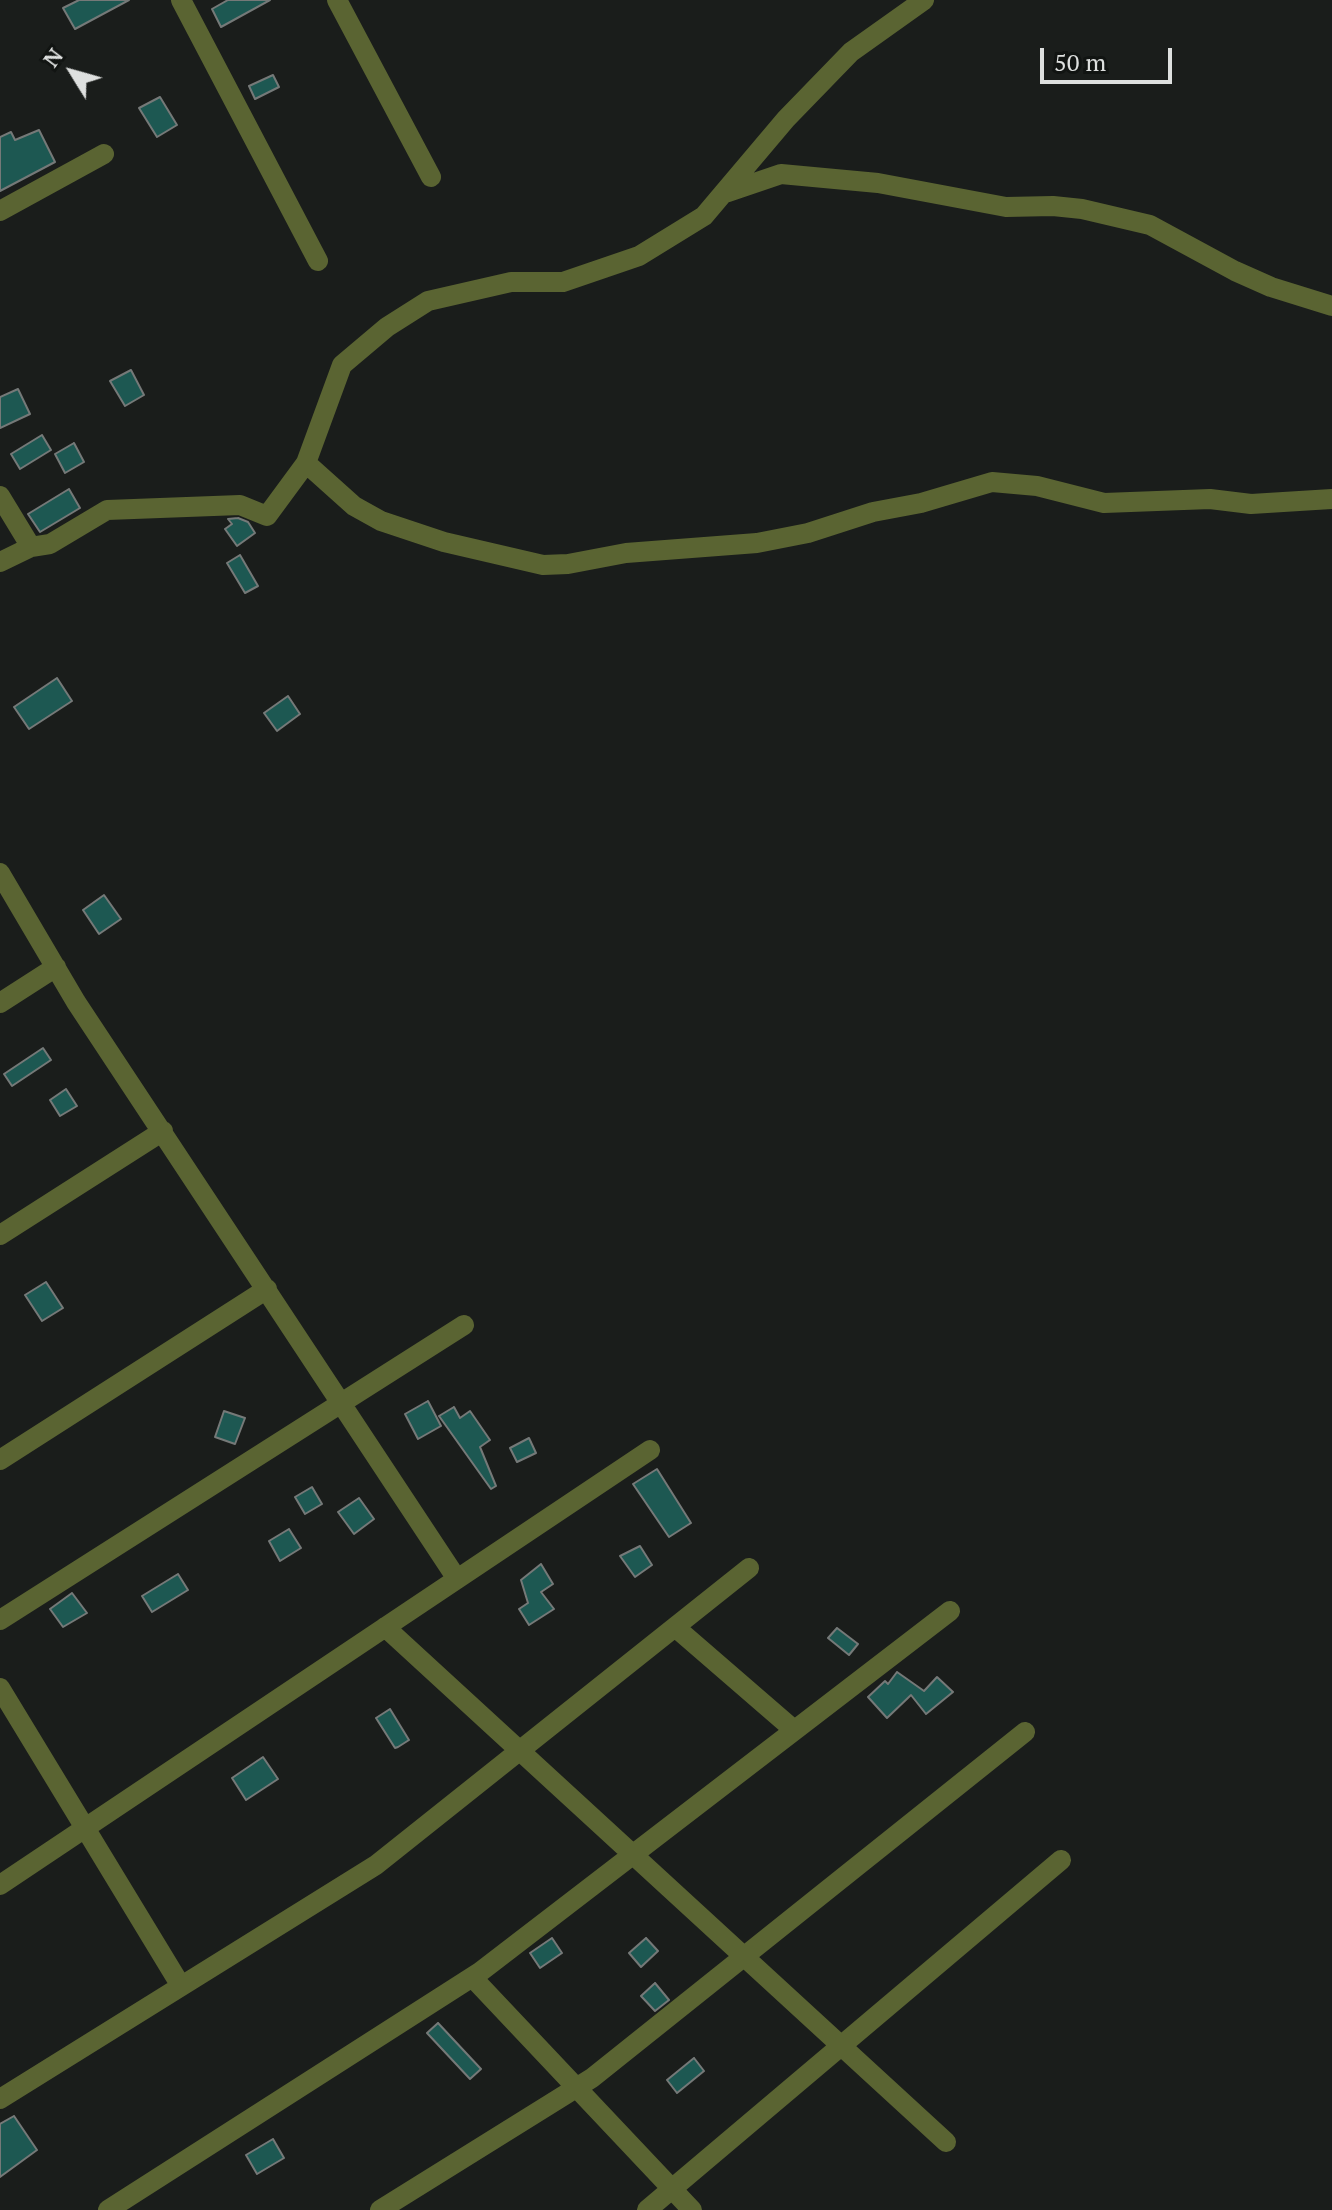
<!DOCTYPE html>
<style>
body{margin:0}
#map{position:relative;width:1332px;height:2210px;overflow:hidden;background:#1a1d1b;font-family:"PT Serif",serif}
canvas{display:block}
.north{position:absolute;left:32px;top:32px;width:80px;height:80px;-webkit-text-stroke:6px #111412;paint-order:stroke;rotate:307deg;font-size:22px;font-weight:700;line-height:32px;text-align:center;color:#dee0df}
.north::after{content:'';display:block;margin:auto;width:28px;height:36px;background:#dee0df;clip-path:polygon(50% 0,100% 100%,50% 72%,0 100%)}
.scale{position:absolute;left:1040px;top:48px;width:132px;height:36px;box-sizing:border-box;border:4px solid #dee0df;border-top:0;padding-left:10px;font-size:24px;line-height:28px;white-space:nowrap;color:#dee0df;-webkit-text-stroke:6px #111412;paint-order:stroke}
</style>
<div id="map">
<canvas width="1332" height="2210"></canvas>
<div class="north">N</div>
<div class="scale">50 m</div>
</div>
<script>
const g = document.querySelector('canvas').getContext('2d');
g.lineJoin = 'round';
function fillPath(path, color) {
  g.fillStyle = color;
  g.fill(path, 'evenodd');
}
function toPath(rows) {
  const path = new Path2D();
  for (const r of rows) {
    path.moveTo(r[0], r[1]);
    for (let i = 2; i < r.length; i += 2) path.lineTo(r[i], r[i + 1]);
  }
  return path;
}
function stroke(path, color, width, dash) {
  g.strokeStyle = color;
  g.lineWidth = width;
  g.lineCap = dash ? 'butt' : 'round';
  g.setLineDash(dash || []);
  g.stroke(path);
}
const building = toPath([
 [79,0,129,0,75,29,63,8,79,0],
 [228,0,270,0,221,27,212,9,228,0],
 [273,75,279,87,255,99,249,86,273,75],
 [160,97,177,125,157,137,139,108,160,97],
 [39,130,55,162,0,191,0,137,11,132,15,140,39,130],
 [131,370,144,395,125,406,110,381,131,370],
 [18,389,30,414,0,428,0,397,18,389],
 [42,435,51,450,20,469,11,454,42,435],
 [74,443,84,462,65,473,55,454,74,443],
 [69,489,80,508,40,532,28,514,69,489],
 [238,518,248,522,255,533,237,546,225,529,232,524,228,519,238,518],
 [240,555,258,586,245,593,227,563,240,555],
 [57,678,72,701,29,729,14,707,57,678],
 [288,696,300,714,277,731,264,713,288,696],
 [104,895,121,919,99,934,83,910,104,895],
 [43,1048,51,1060,12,1086,4,1074,43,1048],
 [66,1089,77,1106,60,1116,50,1100,66,1089],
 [46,1282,63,1308,42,1321,25,1295,46,1282],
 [428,1401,441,1426,418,1439,405,1414,428,1401],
 [454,1407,460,1418,470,1411,490,1440,480,1447,496,1486,491,1489,439,1416,454,1407],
 [224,1411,245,1418,235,1444,215,1437,224,1411],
 [529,1438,536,1453,517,1462,510,1448,529,1438],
 [657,1469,691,1523,669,1537,633,1484,657,1469],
 [312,1487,322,1504,305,1514,295,1497,312,1487],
 [359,1498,374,1519,354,1534,338,1512,359,1498],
 [289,1529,301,1548,280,1561,269,1541,289,1529],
 [640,1546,652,1565,635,1577,620,1556,640,1546],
 [541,1564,553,1584,541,1592,554,1609,529,1625,519,1609,528,1603,521,1580,541,1564],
 [178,1574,188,1590,152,1612,142,1596,178,1574],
 [72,1593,87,1613,63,1627,50,1609,72,1593],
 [837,1628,858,1644,849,1655,828,1638,837,1628],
 [897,1672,924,1691,937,1677,953,1692,926,1714,911,1695,887,1718,868,1697,885,1681,888,1684,897,1672],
 [390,1709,409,1740,398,1747,395,1748,376,1718,390,1709],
 [263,1757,278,1779,246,1800,232,1778,263,1757],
 [552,1938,562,1953,540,1968,530,1953,552,1938],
 [646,1938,658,1951,641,1967,629,1953,646,1938],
 [655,1983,669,2000,655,2011,641,1996,655,1983],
 [438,2023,481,2069,470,2079,427,2033,438,2023],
 [694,2058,704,2071,677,2093,667,2080,694,2058],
 [14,2116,37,2150,0,2177,0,2124,14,2116],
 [273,2139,284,2158,257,2174,246,2155,273,2139]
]);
fillPath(building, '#1d5852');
stroke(building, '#757978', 2);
stroke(toPath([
 [181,0,318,261],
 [337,0,431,177],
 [924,0,851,52,786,119,704,216,639,256,563,282,511,282,428,301,387,327,342,365,306,463,354,506,381,521,444,542,543,565,568,564,626,553,757,543,808,533,873,512,921,503,992,482,1037,486,1104,503,1210,499,1251,504,1332,499],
 [728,192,781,174,878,183,1006,207,1053,206,1082,209,1150,225,1235,271,1271,287,1332,306],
 [0,211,104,154],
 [0,496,31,547],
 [0,562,31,547,50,544,107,510,240,505,267,516,306,463],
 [0,873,76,1002,457,1579],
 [0,1003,56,967],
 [0,1235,163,1131],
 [0,1460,267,1289],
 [0,1620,464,1325],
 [385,1627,946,2142],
 [675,1627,794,1730],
 [0,1688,181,1986],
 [0,1885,650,1450],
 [472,1977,692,2210],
 [0,2099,376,1865,749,1568],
 [108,2210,480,1972,950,1611],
 [380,2210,592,2078,1025,1732],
 [647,2210,1061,1860]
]), '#5a6432', 20);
</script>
